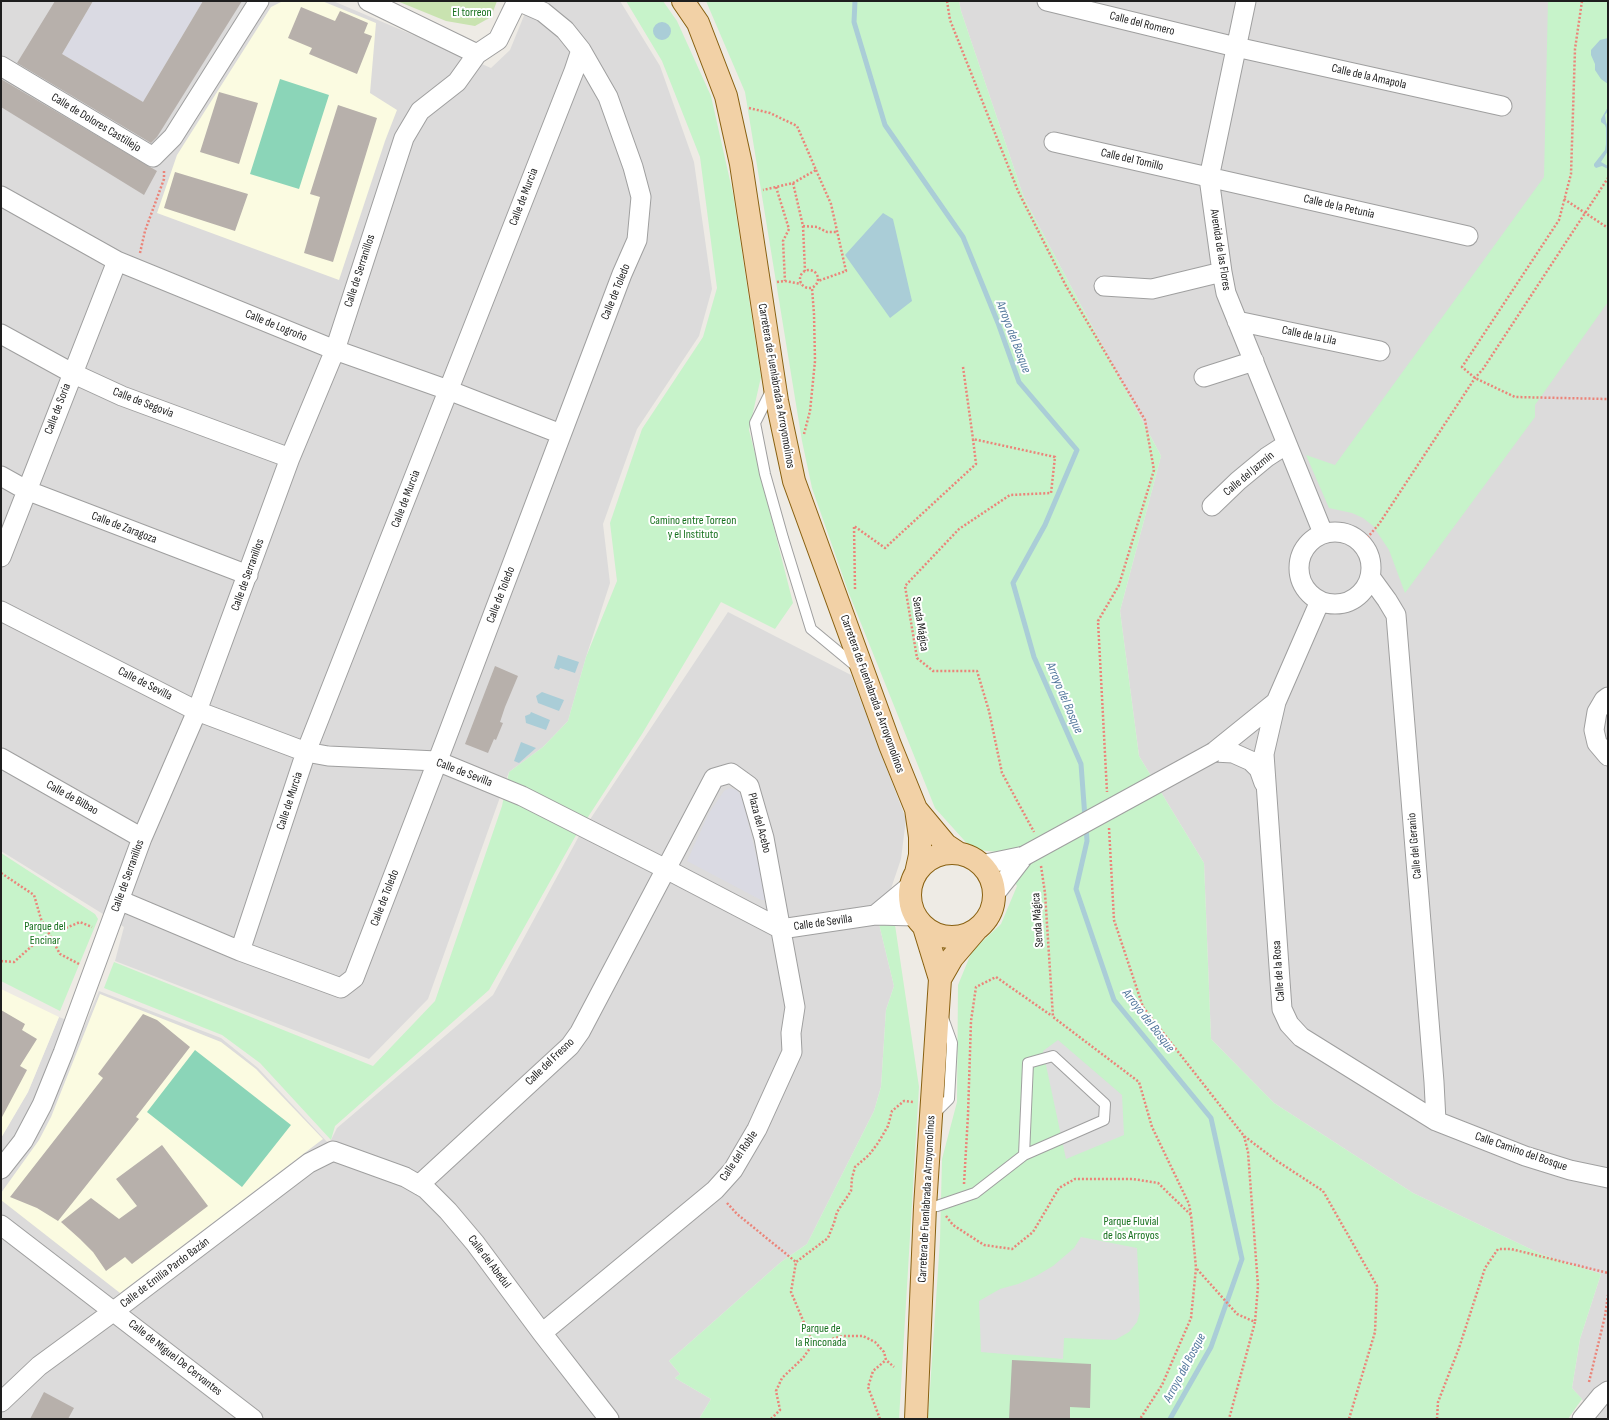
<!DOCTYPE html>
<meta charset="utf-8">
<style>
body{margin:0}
#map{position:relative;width:1609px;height:1420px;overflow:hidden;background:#eeebe5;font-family:"Sofia Sans Condensed",sans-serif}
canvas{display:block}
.frame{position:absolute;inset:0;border:2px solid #1e1e1e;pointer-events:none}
</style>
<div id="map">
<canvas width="1609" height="1420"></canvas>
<div class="frame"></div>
</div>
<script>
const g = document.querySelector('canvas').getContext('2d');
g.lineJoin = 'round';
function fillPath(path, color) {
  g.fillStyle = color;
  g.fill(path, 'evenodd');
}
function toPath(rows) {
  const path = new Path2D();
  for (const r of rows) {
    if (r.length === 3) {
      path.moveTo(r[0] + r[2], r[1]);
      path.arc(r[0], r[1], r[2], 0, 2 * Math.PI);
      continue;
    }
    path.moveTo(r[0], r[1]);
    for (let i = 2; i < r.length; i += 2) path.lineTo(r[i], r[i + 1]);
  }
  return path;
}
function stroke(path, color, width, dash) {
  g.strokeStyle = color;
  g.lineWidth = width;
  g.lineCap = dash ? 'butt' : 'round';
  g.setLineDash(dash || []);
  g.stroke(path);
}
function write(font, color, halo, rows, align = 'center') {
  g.font = font + ' "Sofia Sans Condensed",sans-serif';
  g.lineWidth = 4;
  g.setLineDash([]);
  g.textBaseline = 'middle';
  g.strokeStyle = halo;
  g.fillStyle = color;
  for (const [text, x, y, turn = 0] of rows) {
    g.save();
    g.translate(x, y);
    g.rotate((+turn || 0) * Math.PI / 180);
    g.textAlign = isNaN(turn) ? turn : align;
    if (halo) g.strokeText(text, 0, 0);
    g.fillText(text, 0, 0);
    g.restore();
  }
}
fillPath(toPath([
 [1,1,333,1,491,68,510,50,530,1,620,1,660,66,694,162,712,289,699,336,637,429,603,524,610,583,586,657,568,721,543,747,509,772,428,999,369,1059,115,961,124,927,1,851],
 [959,1,1608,1,1608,1419,1599,1419,1572,1388,1580,1339,1601,1274,1543,1255,1413,1193,1274,1103,1211,1039,1204,863,1139,756,1120,611,1161,456,1024,198,961,11],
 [728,612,851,675,906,819,901,859,879,924,894,986,886,1010,881,1087,874,1111,807,1244,781,1262,669,1361,680,1374,675,1378,711,1399,699,1419,1,1419,1,1138,28,1092,59,1017,84,1027,99,991,221,1038,258,1068,329,1144,337,1128,493,995,579,836]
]), '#dcdbdb');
fillPath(toPath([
 [283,1,322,1,376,23,370,93,397,110,385,141,339,280,157,213,177,155,271,7],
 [1,989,59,1017,28,1092,1,1138],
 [100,994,221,1042,256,1069,323,1139,120,1293,1,1200,1,1193,39,1140,51,1117]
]), '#fbfbe1');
fillPath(toPath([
 [397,1,497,1,491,17,475,26,446,21]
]), '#c9e3b0');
fillPath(toPath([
 [626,1,663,1,677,21,711,96,733,194,761,377,749,430,793,603,775,629,721,602,642,734,575,837,489,990,335,1126,331,1140,260,1063,222,1035,104,988,114,962,373,1066,435,1001,502,806,509,772,543,747,568,721,586,657,617,581,610,523,642,429,703,337,717,288,700,157,662,61],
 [706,1,959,1,961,11,1024,198,1161,456,1120,611,1139,756,1204,863,1211,1039,1274,1103,1413,1193,1543,1255,1601,1274,1580,1339,1572,1388,1582,1399,1568,1419,928,1419,940,1240,942,1159,957,1102,958,985,972,951,1001,924,1017,886,997,852,972,849,935,808,848,591,812,488,802,441,745,92],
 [1548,1,1608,1,1608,302,1535,405,1535,417,1405,593,1389,550,1373,526,1363,518,1352,513,1329,508,1306,455,1335,465,1544,177],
 [1,853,95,914,98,919,60,1011,1,981],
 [879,924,895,925,919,1087,899,1419,699,1419,711,1399,675,1378,680,1374,669,1361,781,1262,807,1244,874,1111,881,1087,886,1010,894,986]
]), '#c7f3ca');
fillPath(toPath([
 [280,79,329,95,299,189,250,174],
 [195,1050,291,1125,242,1187,147,1112]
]), '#8bd5b8');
fillPath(toPath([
 [1058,1040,1122,1095,1124,1135,1066,1159,1043,1051],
 [1081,1237,1137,1248,1140,1311,1137,1322,1129,1332,1115,1340,1064,1338,1063,1359,981,1352,979,1301,1000,1289,1018,1284,1036,1276,1053,1266,1074,1248]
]), '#dedede');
fillPath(toPath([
 [93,1,203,1,143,102,62,54],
 [729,788,737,790,742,797,766,896,765,900,761,900,687,861,709,813,724,791]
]), '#dadae3');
fillPath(toPath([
 [662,31,9],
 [1608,38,1608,84,1601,79,1595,70,1595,64,1591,55,1591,50,1600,40],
 [1608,107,1608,111,1605,115,1606,122,1608,127,1608,151,1601,162,1608,166,1608,169,1602,166,1596,168,1594,166,1594,164,1605,150,1606,144,1606,128,1605,125,1601,122,1601,119],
 [883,213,893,219,912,301,890,318,845,255],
 [558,655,579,662,575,673,560,668,559,670,554,668],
 [542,692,564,700,559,711,538,703,536,696],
 [531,712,550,720,546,730,526,723,525,716,530,714],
 [521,742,536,748,519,763,514,761]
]), '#aacdd7');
stroke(toPath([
 [855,1,854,22,885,125,963,237,998,323,1019,382,1077,450,1045,525,1013,583,1034,657,1081,764,1085,818],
 [1086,826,1087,841,1076,889,1114,1000,1211,1118,1242,1259,1211,1347,1170,1419]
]), '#aacdd7', 5);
fillPath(toPath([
 [55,1,93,1,62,54,143,102,203,1,242,1,157,137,151,143,17,63],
 [301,7,335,21,340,11,368,23,364,33,372,36,357,74,309,54,312,48,288,38],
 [1,79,157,171,144,195,1,107],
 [219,92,258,103,239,164,200,152],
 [338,105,377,118,333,262,304,253,320,197,310,194],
 [175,172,248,194,235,231,164,208],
 [495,666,518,676,505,707,500,722,503,723,496,740,494,739,488,753,465,744],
 [1,1010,25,1024,22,1030,37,1039,20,1066,27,1070,1,1119],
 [143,1014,157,1020,190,1047,136,1117,139,1119,58,1221,37,1208,10,1197,103,1078,98,1074],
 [162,1145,208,1206,132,1264,125,1257,106,1271,93,1252,80,1239,61,1222,91,1198,119,1219,137,1206,116,1179],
 [1012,1360,1091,1364,1090,1408,1070,1407,1070,1419,1009,1419],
 [44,1392,74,1408,68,1419,30,1419]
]), '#b7b0ab');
const service = toPath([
 [772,389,755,423,765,474,783,538,811,629,858,668],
 [933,1115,949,1099,952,1043,943,1018],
 [925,1207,937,1206,975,1193,1024,1155,1104,1120,1105,1104,1053,1056,1028,1063,1024,1155]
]);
const minor = toPath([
 [368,1,477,54],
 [1047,1,1236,47,1502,106],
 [1246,1,1209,178,1222,272,1226,293,1323,533],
 [1,66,153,157,173,137,259,1],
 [1054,142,1468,236],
 [1,196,117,261,335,350,448,390,561,434],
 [1104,286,1152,289,1222,272],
 [1237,321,1380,351],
 [1,334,72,373,122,396,290,458],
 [1204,377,1254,361],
 [1,476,26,490,248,575],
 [1212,506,1238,481,1267,457,1287,444],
 [1335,568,36],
 [1,557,117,261],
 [1371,578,1387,600,1396,615,1434,1082,1436,1121],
 [1,611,197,711,306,752,328,756,437,761,522,796,666,869,781,929,875,915,915,916],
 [1608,697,1604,700,1597,712,1594,730,1597,743,1608,756],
 [1276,702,1264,754,1282,1009,1289,1024,1301,1037,1436,1121,1525,1156,1570,1170,1608,1178],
 [1214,752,1276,702,1320,601],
 [1214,752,1233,753,1251,761,1259,769,1264,783],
 [1,758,142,838],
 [981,865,1024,856],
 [994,895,1024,856],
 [119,900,240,951,341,988,354,978,446,739,622,274,637,240,641,197,633,167,608,97,581,50,565,30,543,12,518,1],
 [875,915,910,886],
 [240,951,306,752,574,71,581,50],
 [1,1169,23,1141,42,1105,63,1053,142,838,197,711,290,458,335,350,404,138,420,111,457,82,477,54,498,40,517,1],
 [419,1185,570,1046,580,1032,714,778,731,773,749,786,764,838,795,1007,791,1033,792,1052,757,1129,733,1170,715,1190,542,1333],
 [1,1225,253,1419],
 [1,1402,39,1366,114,1311,309,1163,333,1151,405,1177,426,1189,448,1211,475,1243,542,1333,609,1419],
 [1582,1419,1601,1396,1608,1391]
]);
const primary = toPath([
 [683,1,698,23,726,96,741,164,777,401,794,481,890,745,916,809,920,837,920,855,916,873],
 [916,809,946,845,958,853],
 [952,895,42],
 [940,979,952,958,976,930],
 [916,1419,925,1207,940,979,924,927]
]);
stroke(service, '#9f9f9f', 12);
stroke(minor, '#9f9f9f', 21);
stroke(primary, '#886010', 24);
stroke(toPath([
 [947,1,950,20,1018,191,1066,286,1145,420,1154,470,1119,585,1098,621,1107,792],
 [1582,1,1575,49,1571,174,1559,220,1462,367,1475,378,1515,397,1608,399],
 [749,108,770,113,797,126,816,170,793,183,763,190],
 [816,170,831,204,846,271,818,281],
 [793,183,803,226,805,271],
 [776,187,789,229,783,241,785,281],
 [1564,199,1608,228],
 [803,226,817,227,827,232,836,232],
 [140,253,145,231,164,179,164,170],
 [809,279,9],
 [777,282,785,281,801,284],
 [963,367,973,439],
 [804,434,810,411,815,361,814,314,812,288],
 [1362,544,1379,524,1475,378,1483,369,1608,178],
 [855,589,854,526,885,548,976,464,973,439,1055,457,1051,493,1010,495,959,529,905,586,917,658,933,671,977,671,989,711,1002,773,1034,832],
 [1109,828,1114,920,1143,1007,1244,1136,1277,1161,1323,1191,1377,1286,1375,1332,1349,1419],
 [1041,866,1045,893,1053,1017,1139,1082,1152,1127,1189,1204,1191,1215],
 [1,873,34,895,41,919,60,954,79,964],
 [66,928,80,922,92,927],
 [1,961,14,962,33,945],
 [1244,1136,1248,1152,1258,1286,1255,1322],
 [964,1184,968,1115,971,1021,976,987,996,977,1052,1016],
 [727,1203,737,1214,796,1262],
 [946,1216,953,1225,984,1245,1012,1249,1033,1232,1059,1188,1075,1179,1133,1179,1158,1183,1191,1215,1196,1268,1191,1318,1162,1385,1140,1419],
 [1197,1269,1237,1314,1255,1322,1229,1419],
 [813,1344,843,1336,863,1336,875,1342,884,1352,886,1360,894,1367],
 [1589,1382,1605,1316,1608,1295],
 [771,1419,780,1410,776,1391,782,1378,803,1358,813,1344,791,1292,796,1262,828,1238,834,1223,837,1212,851,1191,852,1178,855,1167,869,1155,878,1143,888,1126,892,1111,904,1101,913,1102],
 [880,1419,868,1387,873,1371,886,1360],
 [1437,1419,1438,1402,1459,1348,1485,1268,1498,1249,1511,1249,1608,1273]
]), '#eb8479', 2.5, [2, 2]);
stroke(service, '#fff', 10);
stroke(minor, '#fff', 19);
stroke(primary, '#f2d1a6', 22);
const minorBridge = toPath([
 [1024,856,1214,752]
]);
stroke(minorBridge, '#9f9f9f', 21, []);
stroke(minorBridge, '#fff', 19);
write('12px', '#17711e', '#fff', [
 ["El torreon",472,13],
 ["Camino entre Torreon",693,521],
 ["y el Instituto",693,535],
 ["Parque del",45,927],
 ["Encinar",45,941],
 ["Parque Fluvial",1131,1222],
 ["de los Arroyos",1131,1236],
 ["Parque de",821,1329],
 ["la Rinconada",821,1343]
]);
write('12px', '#1e1e1e', '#fff', [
 ["Calle del Romero",1142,24,14],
 ["Calle de la Amapola",1369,77,13],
 ["Calle de Dolores Castillejo",96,123,31],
 ["Calle del Tomillo",1132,160,13],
 ["Calle de Murcia",524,197,-69],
 ["Calle de la Petunia",1339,207,13],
 ["Avenida de las Flores",1220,250,81],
 ["Calle de Serranillos",360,271,-72],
 ["Calle de Toledo",616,292,-68],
 ["Calle de Logroño",276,326,22],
 ["Calle de la Lila",1309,336,12],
 ["Carretera de Fuenlabrada a Arroyomolinos",776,386,80],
 ["Calle de Segovia",143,403,21],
 ["Calle de Soria",58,409,-69],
 ["Calle del Jazmín",1249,474,-40],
 ["Calle de Murcia",406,499,-69],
 ["Calle de Zaragoza",124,528,21],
 ["Calle de Serranillos",248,575,-70],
 ["Calle de Toledo",501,595,-69],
 ["Senda Mágica",920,624,81],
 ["Calle de Sevilla",145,684,27],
 ["Carretera de Fuenlabrada a Arroyomolinos",872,694,70],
 ["Calle de Sevilla",464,773,21],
 ["Calle de Bilbao",72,798,29],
 ["Calle de Murcia",290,801,-72],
 ["Plaza del Acebo",759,823,75],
 ["Calle del Geranio",1415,846,-95],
 ["Calle de Serranillos",128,876,-70],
 ["Calle de Toledo",385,898,-69],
 ["Senda Mágica",1038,920,-94],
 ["Calle de Sevilla",823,923,-8],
 ["Calle de la Rosa",1279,971,-94],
 ["Calle del Fresno",550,1062,-44],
 ["Calle Camino del Bosque",1521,1152,19],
 ["Calle del Roble",739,1156,-56],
 ["Carretera de Fuenlabrada a Arroyomolinos",927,1199,-87],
 ["Calle del Abedul",489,1262,53],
 ["Calle de Emilia Pardo Bazán",165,1273,-37],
 ["Calle de Miguel De Cervantes",175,1358,38]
]);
write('italic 13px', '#52779c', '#fff', [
 ["Arroyo del Bosque",1013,337,69],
 ["Arroyo del Bosque",1064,698,67],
 ["Arroyo del Bosque",1148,1021,52],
 ["Arroyo del Bosque",1185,1368,-62]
]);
</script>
